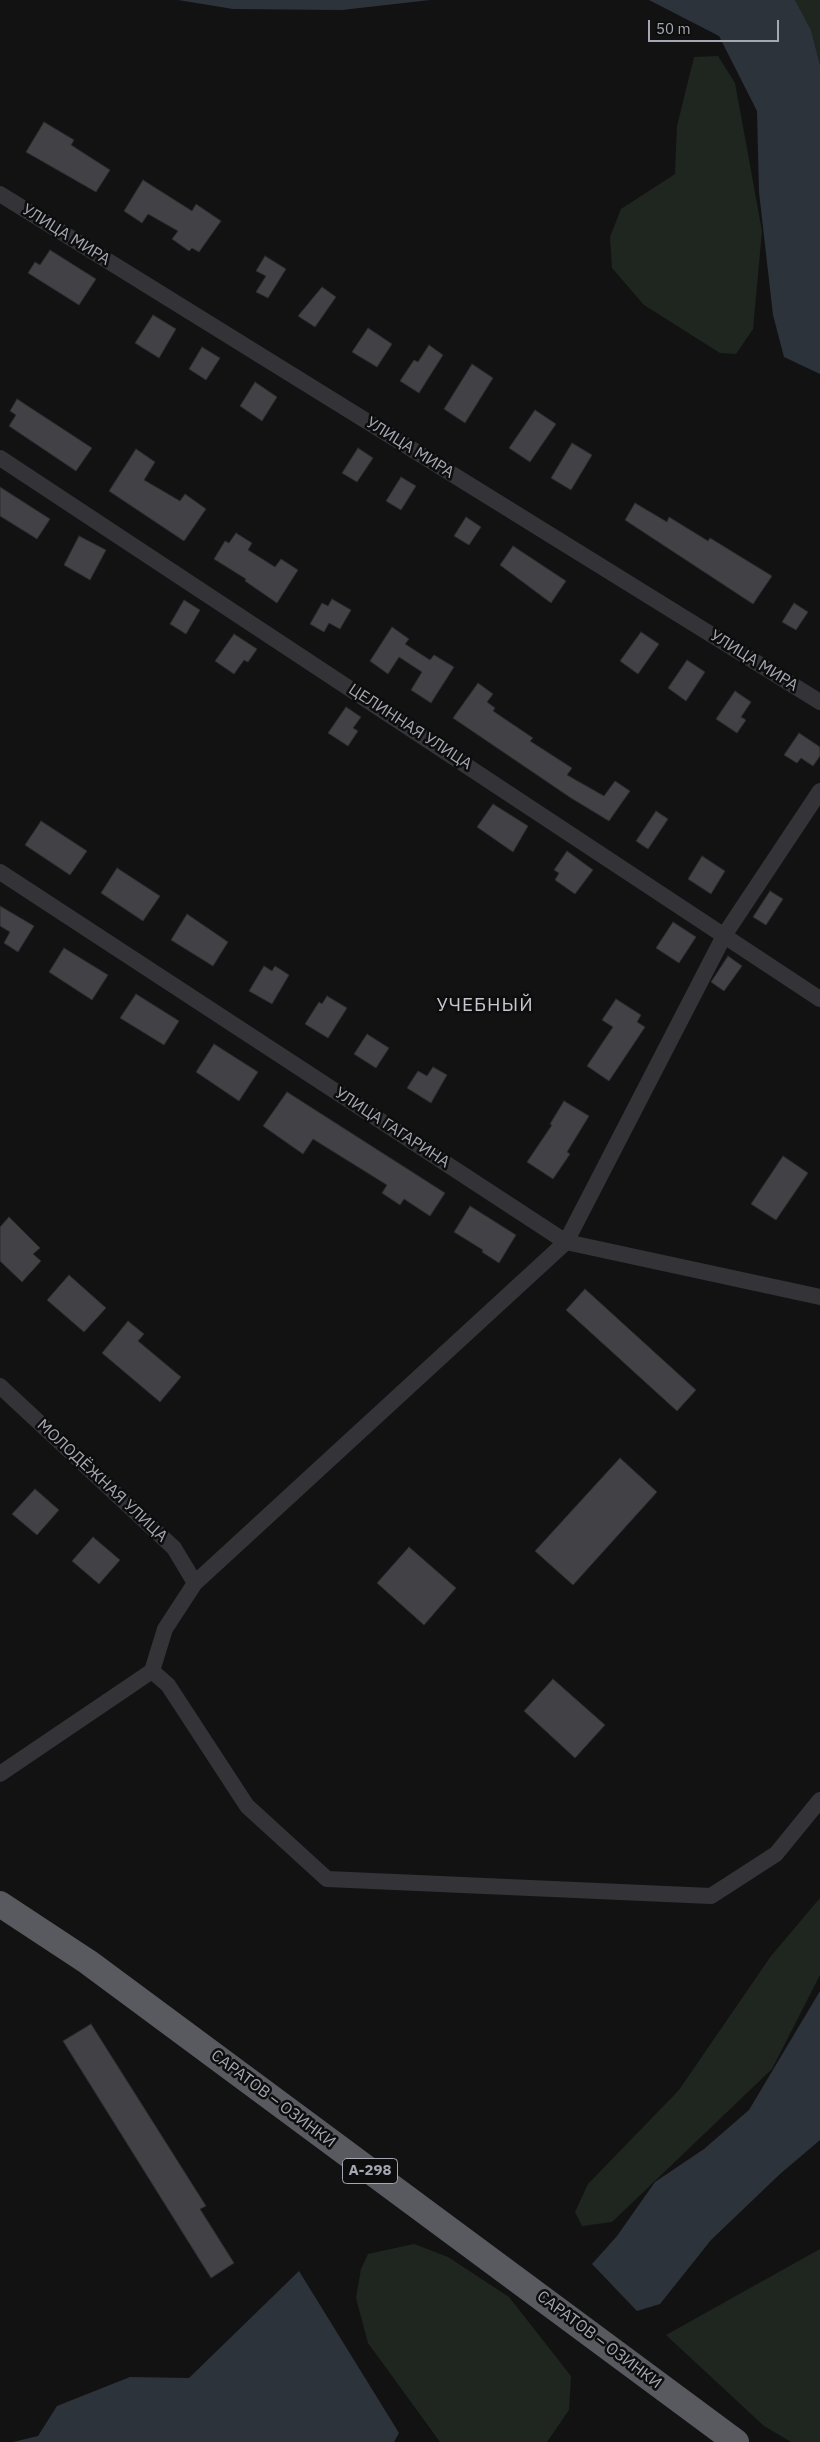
<!DOCTYPE html>
<meta charset="utf-8">
<style>
body{margin:0}
#map{position:relative;width:820px;height:2442px;overflow:hidden;background:#121213;font-family:"IBM Plex Sans",sans-serif}
canvas{display:block}
.scale{position:absolute;left:648px;top:20px;width:131px;height:22px;box-sizing:border-box;border:2px solid #a5a8b2;border-top:0;padding-left:6px;font-size:15px;line-height:18px;white-space:nowrap;color:#a5a8b2;-webkit-text-stroke:4px #0d0d0e;paint-order:stroke}
</style>
<div id="map">
<canvas width="820" height="2442"></canvas>
<div class="scale">50 m</div>
</div>
<script>
const g = document.querySelector('canvas').getContext('2d');
g.lineJoin = 'round';
function fillPath(path, color) {
  g.fillStyle = color;
  g.fill(path, 'evenodd');
}
function toPath(rows) {
  const path = new Path2D();
  for (const r of rows) {
    path.moveTo(r[0], r[1]);
    for (let i = 2; i < r.length; i += 2) path.lineTo(r[i], r[i + 1]);
  }
  return path;
}
function stroke(path, color, width, dash) {
  g.strokeStyle = color;
  g.lineWidth = width;
  g.lineCap = dash ? 'butt' : 'round';
  g.setLineDash(dash || []);
  g.stroke(path);
}
function write(font, color, halo, rows, align = 'center') {
  g.font = font + ' "IBM Plex Sans",sans-serif';
  g.lineWidth = 5;
  g.setLineDash([]);
  g.textBaseline = 'middle';
  g.strokeStyle = halo;
  g.fillStyle = color;
  for (const [text, x, y, turn = 0] of rows) {
    g.save();
    g.translate(x, y);
    g.rotate((+turn || 0) * Math.PI / 180);
    g.textAlign = isNaN(turn) ? turn : align;
    if (halo) g.strokeText(text, 0, 0);
    g.fillText(text, 0, 0);
    g.restore();
  }
}
fillPath(toPath([
 [795,0,820,0,820,65,811,30],
 [718,56,735,83,762,231,753,329,736,354,720,353,644,305,612,268,610,237,621,209,675,174,677,126,694,57],
 [820,1898,820,1975,772,2069,612,2222,582,2226,575,2212,588,2184,679,2090,771,1956],
 [414,2244,448,2257,509,2297,571,2376,569,2410,547,2442,440,2442,368,2343,356,2298,361,2269,368,2254],
 [820,2249,820,2442,791,2442,764,2426,666,2335]
]), '#1f2620');
fillPath(toPath([
 [178,0,430,0,342,10,233,9],
 [649,0,795,0,811,30,820,65,820,374,784,357,773,315,759,192,757,111,719,36],
 [820,1991,820,2140,780,2174,711,2240,660,2304,637,2311,592,2264,617,2236,655,2182,704,2149,749,2110],
 [299,2271,399,2433,394,2442,13,2442,38,2436,57,2406,130,2377,189,2378]
]), '#2d333b');
const building = toPath([
 [44,122,74,140,71,145,110,170,96,192,26,152,44,122],
 [143,180,192,211,196,204,221,221,199,252,192,248,189,251,172,239,178,231,148,214,142,223,124,211,143,180],
 [50,250,96,279,79,305,28,273,35,262,40,265,50,250],
 [265,256,286,269,268,298,256,292,266,276,256,271,265,256],
 [322,287,336,297,315,327,298,316,322,287],
 [153,315,176,329,159,358,135,343,153,315],
 [368,328,392,344,377,367,352,352,368,328],
 [429,345,443,355,419,393,400,381,414,360,418,362,429,345],
 [202,347,220,358,206,380,189,369,202,347],
 [472,364,493,378,465,423,444,409,472,364],
 [255,382,277,397,262,421,240,406,255,382],
 [17,399,92,448,76,471,9,426,16,415,10,411,17,399],
 [535,410,556,424,530,462,509,448,535,410],
 [572,443,592,455,571,490,551,478,572,443],
 [358,448,373,458,357,482,342,473,358,448],
 [136,449,155,462,144,480,180,501,185,494,206,509,184,541,109,491,136,449],
 [401,477,416,486,401,510,386,501,401,477],
 [0,487,50,519,37,539,0,516,0,487],
 [635,503,667,522,669,517,708,541,710,538,772,576,753,604,625,520,635,503],
 [466,517,481,527,469,545,454,536,466,517],
 [236,533,252,543,248,550,275,567,281,559,298,570,277,603,245,581,246,579,214,559,225,541,229,543,236,533],
 [79,536,106,550,90,580,64,565,79,536],
 [513,546,566,581,551,603,500,565,513,546],
 [332,599,351,610,340,629,329,623,324,632,310,624,322,603,328,606,332,599],
 [184,600,200,610,186,634,170,624,184,600],
 [794,603,808,612,796,630,782,622,794,603],
 [392,627,409,639,405,644,430,660,434,655,454,667,431,703,411,690,422,672,399,657,388,674,370,661,392,627],
 [641,632,659,644,638,674,620,661,641,632],
 [234,634,257,649,248,662,244,660,234,674,215,661,234,634],
 [687,660,705,672,686,701,668,688,687,660],
 [478,683,493,694,487,702,495,708,493,711,533,738,530,741,572,768,567,775,604,796,615,781,630,791,609,821,571,798,453,718,478,683],
 [735,691,751,702,741,717,746,720,737,733,716,719,735,691],
 [346,707,361,717,353,728,358,731,348,746,328,733,346,707],
 [799,733,820,747,820,756,813,766,801,758,797,763,784,755,799,733],
 [493,804,528,826,513,852,477,827,493,804],
 [656,811,668,819,648,849,636,841,656,811],
 [41,821,87,851,70,875,25,845,41,821],
 [567,851,593,870,575,894,555,880,559,873,554,870,567,851],
 [702,856,725,871,711,894,688,879,702,856],
 [117,868,160,896,143,921,101,893,117,868],
 [770,891,783,899,766,925,753,917,770,891],
 [0,906,34,926,18,952,4,943,10,932,0,926,0,906],
 [187,914,228,942,213,966,171,940,187,914],
 [673,922,696,937,679,963,656,948,673,922],
 [64,948,108,975,92,1000,49,972,64,948],
 [728,956,742,966,724,991,711,982,728,956],
 [264,966,272,971,275,966,289,975,272,1004,249,991,264,966],
 [136,994,179,1021,164,1045,120,1018,136,994],
 [327,996,347,1008,328,1038,305,1024,319,1002,322,1004,327,996],
 [616,999,641,1015,637,1022,645,1027,609,1081,587,1066,613,1027,602,1020,616,999],
 [367,1034,389,1048,376,1068,354,1054,367,1034],
 [214,1044,258,1072,239,1101,196,1072,214,1044],
 [433,1067,447,1075,431,1103,407,1088,418,1071,427,1076,433,1067],
 [287,1092,445,1193,430,1216,404,1199,400,1205,382,1193,387,1185,313,1139,303,1154,263,1126,287,1092],
 [564,1101,589,1116,567,1152,570,1154,553,1179,527,1162,552,1125,550,1124,564,1101],
 [783,1156,808,1173,776,1220,751,1204,783,1156],
 [470,1206,516,1235,499,1263,482,1252,483,1250,454,1232,470,1206],
 [9,1217,40,1248,33,1254,41,1261,22,1282,0,1261,0,1227,9,1217],
 [69,1275,106,1308,84,1332,47,1300,69,1275],
 [585,1289,696,1390,677,1411,566,1310,585,1289],
 [128,1321,144,1334,138,1341,181,1377,160,1402,102,1353,128,1321],
 [620,1458,657,1492,573,1585,535,1551,620,1458],
 [35,1489,59,1510,37,1535,12,1514,35,1489],
 [93,1537,120,1560,99,1584,72,1561,93,1537],
 [409,1547,456,1588,424,1625,377,1583,409,1547],
 [553,1679,605,1725,575,1758,524,1711,553,1679],
 [91,2024,206,2206,200,2209,234,2263,211,2278,63,2041,91,2024]
]);
fillPath(building, '#424246');
stroke(building, '#2d2c2f', 1);
stroke(toPath([
 [0,194,820,702],
 [0,458,820,999],
 [0,872,566,1242,820,1297],
 [0,1386,174,1548,195,1583],
 [152,1671,168,1685,247,1806,327,1879,711,1896,776,1854,820,1800],
 [0,1774,152,1671,165,1629,195,1583,566,1242,725,934,820,791]
]), '#343438', 16);
stroke(toPath([
 [0,1904,88,1962,736,2442]
]), '#585a60', 26);
for (const [x, y, w] of [
 [370,2171,55]
]) {
  const box = new Path2D();
  box.roundRect(x - w / 2, y - 12.5, w, 25, 4);
  g.fillStyle = '#0d0d0e';
  g.fill(box);
  stroke(box, '#a5a8b2', 1);
}
write('bold 15px', '#a5a8b2', null, [
 ["А-298",370,2171]
]);
write('16px', '#a5a8b2', '#0d0d0e', [
 ["УЛИЦА МИРА",66,235,32],
 ["УЛИЦА МИРА",410,448,32],
 ["УЛИЦА МИРА",754,661,32],
 ["ЦЕЛИННАЯ УЛИЦА",410,727,33],
 ["УЛИЦА ГАГАРИНА",392,1128,33],
 ["МОЛОДЁЖНАЯ УЛИЦА",102,1481,43],
 ["САРАТОВ – ОЗИНКИ",273,2099,37],
 ["САРАТОВ – ОЗИНКИ",599,2340,37]
]);
g.letterSpacing = '1px';
write('19px', '#c6c7cf', '#0d0d0e', [
 ["УЧЕБНЫЙ",485,1006]
]);
g.letterSpacing = '0px';
</script>
